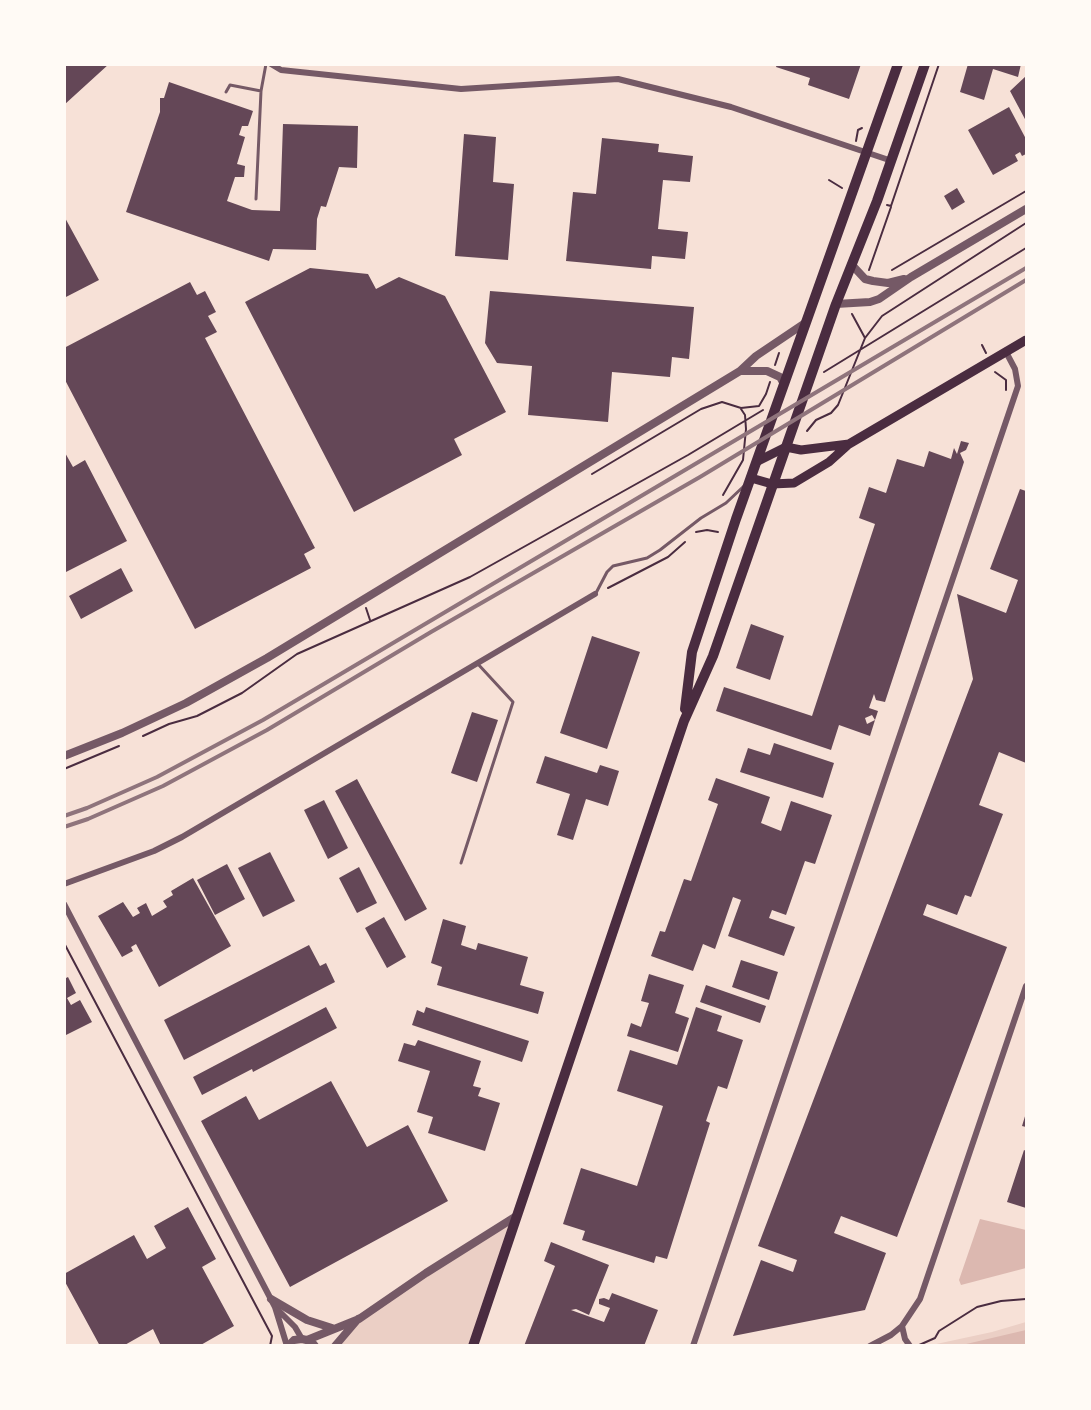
<!DOCTYPE html>
<style>
body{margin:0}
#map{position:relative;width:1091px;height:1410px;overflow:hidden;background:#f7e1d7;font-family:"Golos Text",sans-serif}
canvas{display:block}
.frame{position:absolute;inset:0;border:66px solid #fffaf5;pointer-events:none}
</style>
<div id="map">
<canvas width="1091" height="1410"></canvas>
<div class="frame"></div>
</div>
<script>
const g = document.querySelector('canvas').getContext('2d');
g.lineJoin = 'round';
function fillPath(path, color) {
  g.fillStyle = color;
  g.fill(path, 'evenodd');
}
function toPath(rows) {
  const path = new Path2D();
  for (const r of rows) {
    path.moveTo(r[0], r[1]);
    for (let i = 2; i < r.length; i += 2) path.lineTo(r[i], r[i + 1]);
  }
  return path;
}
function stroke(path, color, width, dash) {
  g.strokeStyle = color;
  g.lineWidth = width;
  g.lineCap = dash ? 'butt' : 'round';
  g.setLineDash(dash || []);
  g.stroke(path);
}
fillPath(toPath([
 [515,1217,473,1345,335,1346,361,1317],
 [1026,1322,1026,1345,927,1346,992,1332]
]), '#ebcfc5');
fillPath(toPath([
 [980,1219,1026,1230,1026,1268,961,1285,959,1280],
 [1026,1330,1026,1345,962,1345]
]), '#dcb8b0');
fillPath(toPath([
 [64,64,109,64,64,105],
 [777,64,861,64,849,99,808,85,810,78,776,67],
 [968,64,1021,64,1018,77,993,69,984,100,960,92],
 [1026,76,1026,121,1010,91],
 [169,82,253,111,248,126,242,126,239,135,245,137,237,164,245,166,244,177,235,177,227,201,252,210,280,211,283,124,358,126,357,168,339,167,326,207,321,206,317,219,316,250,273,249,269,261,126,212,160,112,160,98,164,98],
 [1009,107,1026,139,1026,154,1022,156,1020,152,1015,155,1018,161,993,175,968,130],
 [464,134,496,137,493,182,514,184,508,260,455,256],
 [602,138,659,144,658,152,693,156,690,182,663,180,658,229,688,232,685,259,652,256,651,269,566,261,573,192,596,194],
 [957,188,965,202,952,210,944,196],
 [64,216,99,280,64,298],
 [310,268,368,274,376,289,399,277,445,296,506,412,454,439,462,455,354,512,245,302],
 [190,282,197,295,205,291,216,312,208,316,217,332,205,338,315,548,304,554,311,568,195,629,64,378,64,348],
 [490,291,694,307,689,359,672,357,670,377,612,372,608,422,528,415,532,366,497,363,485,343],
 [961,441,969,443,966,450,960,453,964,462,885,702,876,700,874,694,869,708,878,711,875,720,872,715,865,718,867,724,875,720,870,736,839,725,831,750,716,711,724,687,812,716,875,524,859,518,869,487,886,493,897,459,924,467,929,451,951,459,954,448,957,454],
 [64,451,73,467,85,460,127,541,64,573],
 [1020,489,1026,491,1026,763,999,752,979,805,1003,814,971,897,965,895,957,915,927,904,923,915,1007,947,897,1237,841,1216,834,1233,886,1253,865,1310,733,1336,761,1260,793,1272,797,1260,758,1246,973,679,957,594,1006,613,1018,580,990,569],
 [121,568,133,591,81,619,69,596],
 [751,624,784,636,770,680,736,668],
 [592,636,640,652,607,749,560,733],
 [472,712,498,720,477,782,451,773],
 [774,743,834,763,823,798,740,772,748,748,770,755],
 [545,756,597,773,600,765,619,771,608,806,586,799,573,840,557,835,570,794,536,783],
 [716,778,770,797,761,823,781,831,791,801,832,815,815,864,805,861,786,915,772,910,769,918,795,927,784,956,728,936,741,900,733,897,715,949,703,944,693,971,651,956,660,931,665,932,684,879,691,881,718,804,708,800],
 [357,779,427,909,405,921,335,791],
 [324,800,348,848,328,859,304,810],
 [270,852,295,901,263,917,238,868],
 [227,864,245,899,215,915,197,880],
 [359,867,377,903,357,913,339,878],
 [193,878,231,946,159,987,136,944,131,947,133,951,122,957,98,916,123,902,133,917,140,913,137,908,146,903,152,916,167,907,163,901,173,895,171,891],
 [384,917,406,957,387,968,365,928],
 [443,919,466,926,461,945,476,950,478,943,528,957,520,985,544,992,538,1014,437,985,442,967,431,963],
 [309,945,320,966,326,963,335,982,184,1060,164,1020],
 [741,960,778,972,769,1000,732,987],
 [649,974,684,985,675,1013,689,1018,678,1052,627,1036,631,1023,641,1027,649,1003,641,1001],
 [68,977,76,993,67,998,71,1005,80,1000,92,1022,64,1036,64,979],
 [706,985,766,1006,760,1023,700,1002],
 [326,1007,337,1028,253,1072,252,1069,202,1095,193,1077],
 [426,1007,529,1041,522,1062,412,1025,417,1010,424,1013],
 [696,1007,722,1016,717,1031,743,1040,727,1089,718,1086,706,1121,710,1123,667,1259,656,1256,654,1263,582,1240,585,1231,563,1224,581,1168,637,1186,663,1106,617,1091,630,1050,677,1065],
 [418,1040,481,1061,473,1086,481,1088,478,1096,500,1103,485,1151,428,1133,433,1117,417,1112,430,1071,398,1061,404,1043,415,1046],
 [331,1081,367,1147,408,1125,448,1201,290,1287,201,1121,246,1096,259,1120],
 [1026,1113,1026,1127,1022,1126],
 [1024,1150,1026,1151,1026,1208,1007,1202],
 [188,1207,216,1259,202,1267,234,1326,199,1346,161,1346,153,1329,123,1346,100,1346,64,1280,64,1274,134,1235,147,1259,166,1248,154,1226],
 [551,1242,609,1265,589,1315,576,1309,571,1310,604,1322,610,1308,599,1304,599,1299,604,1298,609,1300,612,1293,658,1310,644,1346,524,1346,555,1266,544,1261]
]), '#644757');
stroke(toPath([
 [856,141,858,130,862,128],
 [829,180,842,188],
 [887,205,891,206,939,64],
 [869,270,891,207],
 [892,270,1026,191],
 [852,314,865,338],
 [982,345,986,353],
 [775,365,779,353],
 [824,372,1026,248],
 [995,372,1006,380,1006,390],
 [807,431,816,420,831,413,838,405,865,338,882,316,1026,223],
 [592,474,701,409,722,402,741,408,759,406,766,394,770,382],
 [723,495,743,460,746,429,745,415,741,409],
 [696,532,707,530,718,532],
 [608,588,668,557,685,542],
 [366,608,370,620],
 [143,736,169,724,197,716,242,693,297,654,470,577,688,455,763,410],
 [64,769,119,746],
 [64,943,272,1336,270,1346],
 [917,1346,935,1338,939,1331,977,1307,1001,1301,1026,1299]
]), '#4a2c40', 2);
stroke(toPath([
 [226,92,230,85,261,91,266,64],
 [256,199,261,91],
 [596,593,607,572,613,566,647,558,660,550,701,518,726,503,744,486],
 [461,863,513,702,477,663]
]), '#755966', 3);
stroke(toPath([
 [271,64,281,70,461,89,618,79,731,107,892,161],
 [64,884,154,851,182,837,595,594],
 [64,904,275,1307,287,1346],
 [275,1307,295,1327,302,1339],
 [693,1346,1018,386,1015,369,1006,352],
 [870,1346,891,1335,902,1326],
 [910,1346,905,1339,902,1326,920,1299,1026,986]
]), '#755966', 6);
stroke(toPath([
 [852,265,865,279,873,281,888,283,904,279],
 [836,304,870,302,879,299,911,277,1026,209],
 [741,371,767,371,780,377,784,384],
 [64,756,122,733,186,703,267,658,740,371,756,356,805,323],
 [271,1299,307,1320,332,1328],
 [307,1340,359,1319,426,1273,515,1217],
 [288,1346,294,1340,302,1339,311,1341,315,1346],
 [335,1346,358,1319]
]), '#755966', 8);
stroke(toPath([
 [758,461,786,447,801,450,849,444],
 [751,478,772,484,794,483,829,462,849,444,1026,340]
]), '#4a2c40', 9);
stroke(toPath([
 [685,709,692,652,736,519,898,64],
 [473,1346,684,721,713,656,836,304,877,201,925,64]
]), '#4a2c40', 10);
stroke(toPath([
 [64,816,87,808,157,777,263,720,1026,268],
 [64,827,88,819,163,786,267,730,431,632,700,477,1026,280]
]), '#8f747c', 4);
</script>
